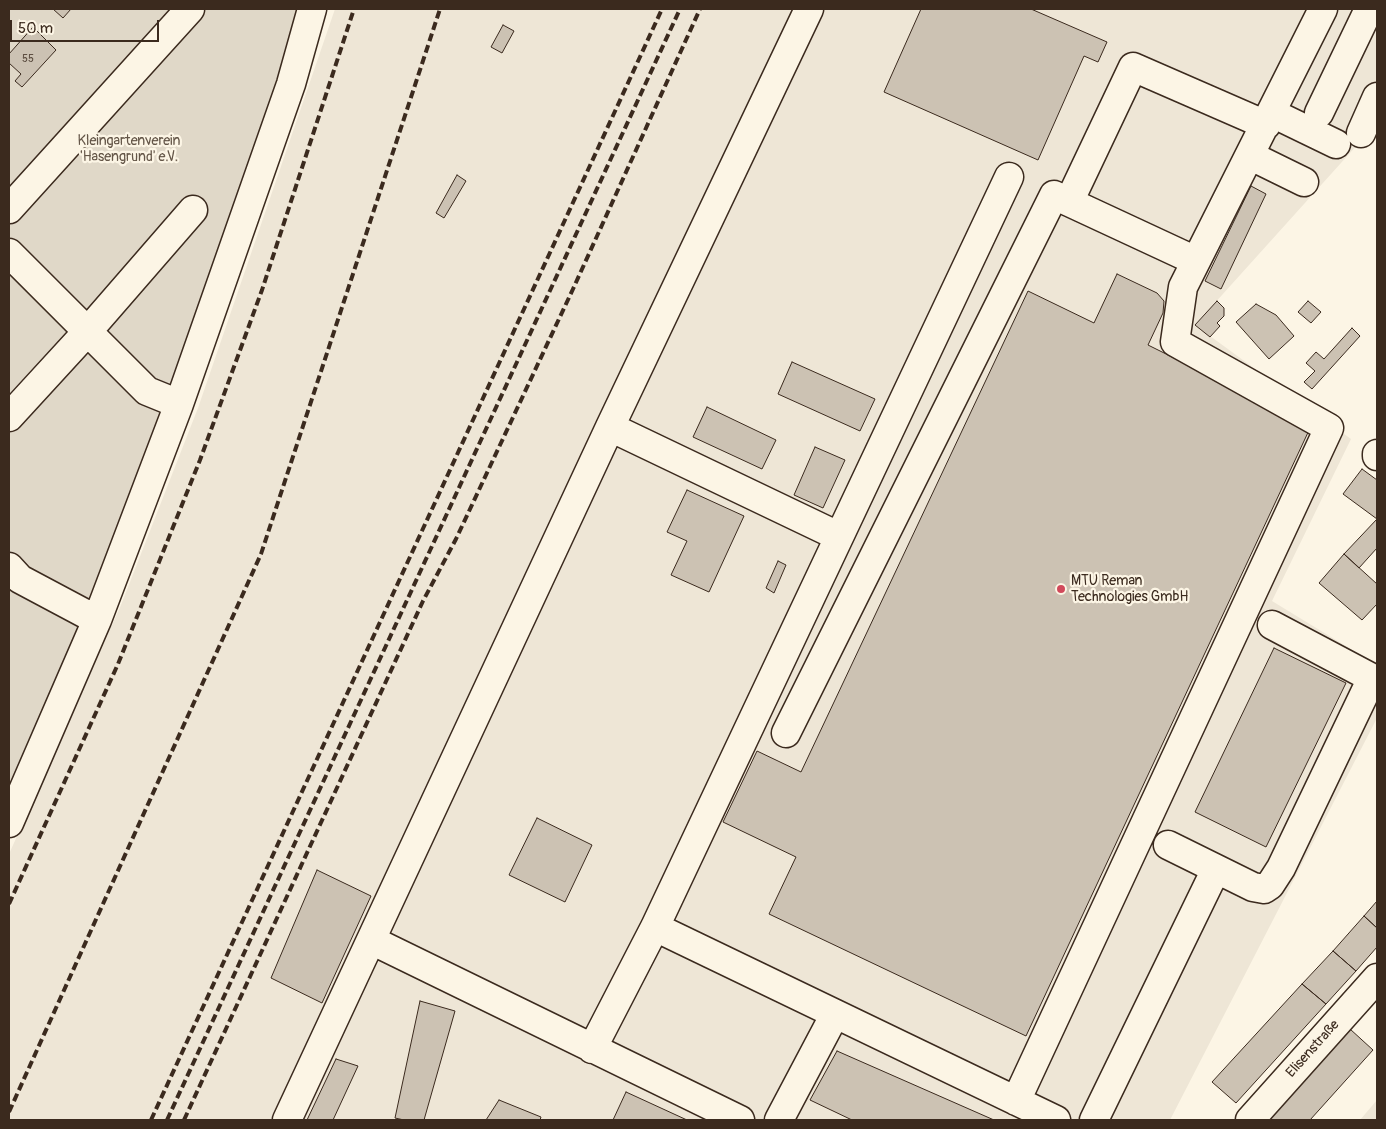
<!DOCTYPE html>
<meta charset="utf-8">
<style>
body{margin:0}
#map{position:relative;width:1386px;height:1129px;overflow:hidden;background:#fcf5e5;font-family:Pangolin,sans-serif}
canvas{display:block}
.frame{position:absolute;inset:0;border:10px solid #3b2a1e;pointer-events:none}
.scale{position:absolute;left:10px;top:20px;width:149px;height:22px;box-sizing:border-box;border:2px solid #3b2a1e;border-top:0;padding-left:6px;font-size:15px;line-height:18px;white-space:nowrap;color:#3b2a1e;-webkit-text-stroke:4px #fcf5e5;paint-order:stroke}
</style>
<div id="map">
<canvas width="1386" height="1129"></canvas>
<div class="frame"></div>
<div class="scale">50 m</div>
</div>
<script>
const g = document.querySelector('canvas').getContext('2d');
g.lineJoin = 'round';
function fillPath(path, color) {
  g.fillStyle = color;
  g.fill(path, 'evenodd');
}
function toPath(rows) {
  const path = new Path2D();
  for (const r of rows) {
    path.moveTo(r[0], r[1]);
    for (let i = 2; i < r.length; i += 2) path.lineTo(r[i], r[i + 1]);
  }
  return path;
}
function stroke(path, color, width, dash) {
  g.strokeStyle = color;
  g.lineWidth = width;
  g.lineCap = dash ? 'butt' : 'round';
  g.setLineDash(dash || []);
  g.stroke(path);
}
function write(font, color, halo, rows, align = 'center') {
  g.font = font + ' Pangolin,sans-serif';
  g.lineWidth = 4.5;
  g.setLineDash([]);
  g.textBaseline = 'middle';
  g.strokeStyle = halo;
  g.fillStyle = color;
  for (const [text, x, y, turn = 0] of rows) {
    g.save();
    g.translate(x, y);
    g.rotate((+turn || 0) * Math.PI / 180);
    g.textAlign = isNaN(turn) ? turn : align;
    if (halo) g.strokeText(text, 0, 0);
    g.fillText(text, 0, 0);
    g.restore();
  }
}
fillPath(toPath([
 [335,9,1377,9,1377,123,1195,325,1351,439,1272,601,1377,665,1377,718,1170,1120,9,1120,9,854,121,605,198,408],
 [1377,1100,1377,1120,1360,1120]
]), '#eee6d6');
fillPath(toPath([
 [9,9,300,9,179,382,9,802]
]), '#e0d8c8');
const building = toPath([
 [53,9,71,9,63,18,53,9],
 [921,9,1031,9,1107,42,1098,62,1084,56,1038,160,884,92,921,9],
 [503,25,514,31,502,53,491,47,503,25],
 [33,27,56,50,22,87,15,81,21,74,9,63,9,54,33,27],
 [457,175,466,181,444,218,436,213,457,175],
 [1251,186,1266,194,1221,289,1205,281,1251,186],
 [1117,274,1157,293,1164,301,1163,313,1148,345,1311,426,1026,1036,769,914,796,857,723,822,757,751,801,772,1028,291,1094,323,1117,274],
 [1217,301,1224,308,1224,316,1217,323,1220,326,1210,337,1195,325,1217,301],
 [1308,301,1321,312,1311,323,1298,312,1308,301],
 [1256,304,1276,315,1294,336,1269,359,1236,322,1256,304],
 [1352,328,1360,336,1312,389,1304,382,1315,371,1306,363,1316,352,1324,359,1352,328],
 [792,362,875,399,860,431,778,394,792,362],
 [707,407,776,440,762,469,693,437,707,407],
 [815,447,845,460,823,508,794,495,815,447],
 [1362,469,1377,480,1377,548,1359,568,1344,554,1377,519,1343,494,1362,469],
 [687,490,744,516,709,592,671,575,687,541,667,532,687,490],
 [1344,554,1377,584,1377,604,1362,620,1319,583,1344,554],
 [778,561,786,565,774,593,766,588,778,561],
 [1274,648,1346,683,1266,847,1195,812,1274,648],
 [537,818,592,845,565,902,509,875,537,818],
 [317,870,371,896,322,1003,271,978,317,870],
 [1377,901,1377,928,1364,916,1377,901],
 [1364,916,1377,928,1377,947,1356,971,1333,951,1364,916],
 [1333,951,1356,971,1326,1004,1302,984,1333,951],
 [1302,984,1326,1004,1236,1103,1212,1082,1302,984],
 [420,1001,455,1011,424,1120,404,1120,395,1118,420,1001],
 [1350,1029,1373,1050,1310,1120,1268,1120,1350,1029],
 [837,1051,994,1120,852,1120,810,1100,837,1051],
 [336,1059,358,1066,333,1120,307,1120,336,1059],
 [626,1092,687,1120,613,1120,626,1092],
 [499,1100,541,1117,540,1120,486,1120,499,1100]
]);
fillPath(building, '#ccc2b3');
stroke(building, '#3b2a1e', 1);
const minor = toPath([
 [1272,113,1336,144],
 [1319,113,1369,9],
 [1361,133,1377,97],
 [1251,156,1304,182],
 [1069,202,1133,67,1266,125],
 [9,209,190,9],
 [9,253,147,391,179,404],
 [9,417,87,332,193,210],
 [610,427,838,536],
 [1377,454,1377,456],
 [9,567,20,579,97,620],
 [786,733,1054,195,1196,261],
 [9,823,97,620,179,404,291,84,312,9],
 [1168,845,1253,887,1264,889,1270,885,1281,868,1372,678,1272,625],
 [655,927,1056,1120],
 [371,940,740,1120],
 [592,1049,655,927,1009,177],
 [1016,1101,1329,428,1175,342,1183,287,1323,9],
 [287,1120,610,427,809,9],
 [779,1120,835,1014],
 [1094,1120,1216,869],
 [1250,1120,1377,978]
]);
stroke(minor, '#3b2a1e', 31);
stroke(minor, '#fcf5e5', 28);
stroke(toPath([
 [9,904,118,664,200,460,262,290,354,9],
 [9,1112,261,554,440,9],
 [151,1120,662,9],
 [167,1120,680,9],
 [184,1120,423,601,456,539,573,289,700,9]
]), '#3b2a1e', 4, [8, 4]);
for (const [x, y, r, color] of [
 [1061,589,5,"#d1495b"]
]) {
  const dot = new Path2D();
  dot.arc(x, y, r, 0, 2 * Math.PI);
  g.fillStyle = color;
  g.fill(dot);
  stroke(dot, '#fcf5e5', 2);
}
write('11px', '#5f5043', null, [
 ["55",28,59]
]);
write('14px', '#645648', '#fcf5e5', [
 ["Kleingartenverein",129,141],
 ["'Hasengrund' e.V.",129,157]
]);
write('14px', '#3b2a1e', '#fcf5e5', [
 ["MTU Reman",1071,581],
 ["Technologies GmbH",1071,597]
], 'left');
write('14px', '#3b2a1e', '#fcf5e5', [
 ["Elisenstraße",1313,1049,-48]
]);
</script>
